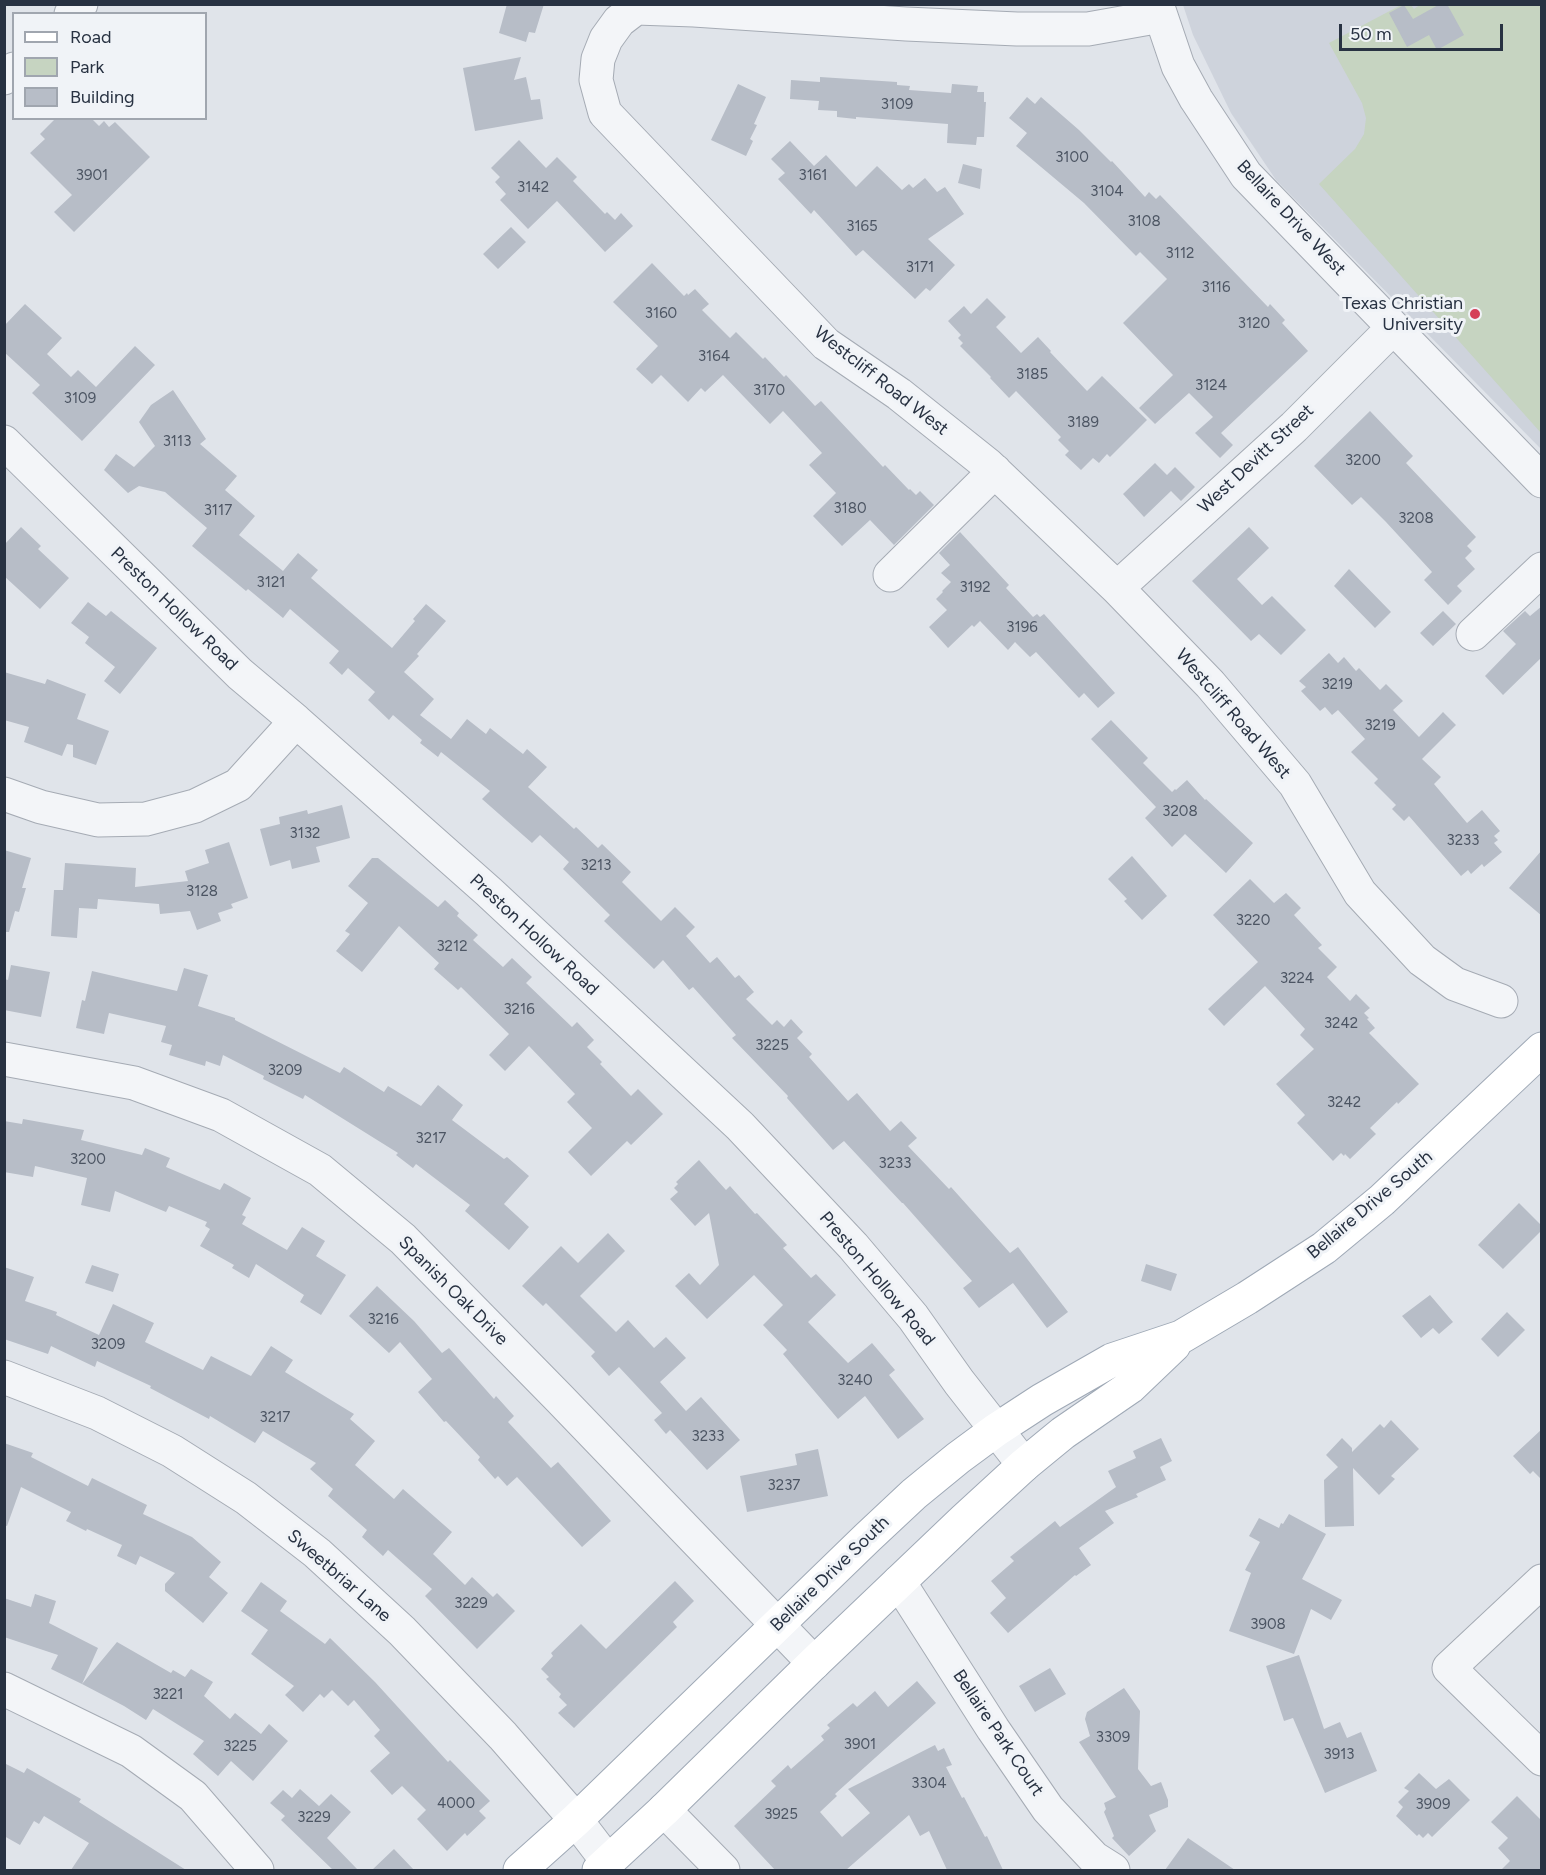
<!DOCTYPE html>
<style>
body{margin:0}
#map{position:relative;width:1546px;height:1875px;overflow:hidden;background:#e0e4ea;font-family:Figtree,sans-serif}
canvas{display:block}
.frame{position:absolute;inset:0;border:6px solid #283242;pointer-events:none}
.legend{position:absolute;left:12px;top:12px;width:195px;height:108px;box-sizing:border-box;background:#f0f3f7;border:2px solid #a0a6af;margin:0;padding:8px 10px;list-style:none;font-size:18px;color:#283242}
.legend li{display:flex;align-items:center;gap:12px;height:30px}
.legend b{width:30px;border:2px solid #a0a6af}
.scale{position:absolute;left:1339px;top:24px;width:164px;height:27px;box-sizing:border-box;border:3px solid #283242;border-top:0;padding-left:8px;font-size:18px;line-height:21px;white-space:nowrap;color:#283242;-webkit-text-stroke:4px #f0f3f7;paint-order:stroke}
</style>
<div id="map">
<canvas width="1546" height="1875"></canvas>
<div class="frame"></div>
<ul class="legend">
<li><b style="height:8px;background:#fff"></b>Road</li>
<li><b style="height:16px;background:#c6d4c1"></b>Park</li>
<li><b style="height:16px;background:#b7bdc7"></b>Building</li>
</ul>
<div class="scale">50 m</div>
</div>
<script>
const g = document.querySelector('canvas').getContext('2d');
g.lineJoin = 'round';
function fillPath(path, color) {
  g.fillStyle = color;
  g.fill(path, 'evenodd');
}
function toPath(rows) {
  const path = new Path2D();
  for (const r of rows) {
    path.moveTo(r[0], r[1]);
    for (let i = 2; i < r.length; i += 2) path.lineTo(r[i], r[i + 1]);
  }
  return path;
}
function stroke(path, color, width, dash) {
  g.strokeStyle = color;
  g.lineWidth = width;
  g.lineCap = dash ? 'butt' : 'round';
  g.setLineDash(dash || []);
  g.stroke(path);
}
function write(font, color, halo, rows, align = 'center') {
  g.font = font + ' Figtree,sans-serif';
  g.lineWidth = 6;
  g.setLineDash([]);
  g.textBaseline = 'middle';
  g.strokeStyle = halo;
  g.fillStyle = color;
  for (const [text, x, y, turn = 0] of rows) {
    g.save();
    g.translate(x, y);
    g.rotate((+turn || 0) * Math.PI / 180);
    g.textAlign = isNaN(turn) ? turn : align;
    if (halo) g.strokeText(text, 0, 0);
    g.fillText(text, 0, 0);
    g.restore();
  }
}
fillPath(toPath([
 [1183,5,1541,5,1541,449,1276,180,1231,113,1193,35]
]), '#ced3dc');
fillPath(toPath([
 [1421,4,1541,5,1541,433,1319,184,1355,149,1364,134,1366,118,1362,103,1329,43,1401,5,1411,5,1414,9]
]), '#c6d4c1');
fillPath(toPath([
 [507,4,544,4,535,33,529,32,526,42,499,33],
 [1440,4,1447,4,1464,35,1437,50,1429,35,1407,47,1389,13,1404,5,1413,19],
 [521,57,514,80,526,77,531,100,540,99,543,119,475,131,463,68],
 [820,77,897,82,897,85,910,86,909,90,951,93,952,84,978,86,977,92,984,92,984,102,986,102,984,137,977,137,976,145,947,143,948,124,856,117,856,119,837,117,837,111,818,110,819,101,790,99,791,80,820,82],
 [738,84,766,97,754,124,757,125,750,139,753,141,746,156,711,140],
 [1027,97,1035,104,1041,97,1079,130,1111,162,1112,161,1145,197,1149,192,1156,199,1160,195,1268,307,1270,304,1285,320,1282,323,1308,351,1221,433,1233,445,1220,458,1195,433,1213,417,1189,393,1155,424,1139,408,1173,375,1123,323,1167,279,1140,252,1136,256,1084,203,1016,146,1027,133,1009,118],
 [56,118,91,118,99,126,104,121,109,127,115,122,150,157,74,232,54,212,72,195,30,153,45,139,40,134],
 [519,140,546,168,557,157,577,177,573,181,605,214,607,212,615,220,621,213,633,226,605,252,557,201,528,229,500,200,506,194,495,182,500,177,491,168],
 [790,141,814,166,826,155,856,187,877,166,902,190,909,184,913,188,925,178,937,192,945,187,964,214,928,239,955,265,930,291,926,288,915,299,863,250,856,256,814,210,811,214,778,179,785,173,771,159],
 [963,164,982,169,980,189,958,183],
 [511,227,526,242,498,269,483,254],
 [652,263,684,296,687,293,688,295,695,289,709,304,702,310,730,338,736,332,763,359,765,357,784,377,786,375,815,406,821,401,883,467,885,465,909,490,910,489,916,495,920,491,934,505,894,545,870,520,842,546,813,516,836,493,809,465,822,453,783,411,770,424,723,375,705,392,701,388,688,402,661,375,652,384,636,369,658,346,613,302],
 [987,298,1006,317,996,327,1021,353,1038,337,1051,351,1050,352,1087,391,1102,376,1147,420,1110,457,1107,454,1099,463,1093,458,1081,470,1065,455,1069,451,1058,440,1061,437,1016,391,1009,398,990,378,991,377,960,346,963,343,958,338,961,335,948,321,964,306,971,314],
 [25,304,62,338,47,354,71,377,78,370,96,387,135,346,155,365,82,441,32,393,40,385,4,352,4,326],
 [173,390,206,439,200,444,237,476,225,490,255,516,239,535,283,571,298,553,318,570,311,578,392,648,415,621,413,619,426,604,446,621,417,654,419,656,404,672,434,699,420,715,451,739,467,719,486,734,490,728,523,754,527,749,547,767,528,787,574,829,576,827,598,848,602,844,631,872,622,882,661,921,675,907,695,927,686,936,710,963,717,957,735,978,739,975,754,992,746,999,772,1025,777,1020,784,1027,791,1019,803,1032,797,1038,812,1054,809,1057,848,1101,857,1093,890,1131,901,1121,917,1138,908,1146,949,1189,951,1187,1010,1253,1018,1247,1068,1312,1047,1328,1013,1283,979,1308,963,1288,972,1281,903,1203,902,1203,844,1141,833,1150,787,1098,788,1096,732,1038,736,1035,693,987,689,990,663,960,654,969,604,921,610,915,563,869,569,862,540,835,532,843,482,799,490,791,441,752,438,757,420,743,422,740,393,715,389,720,368,700,375,692,348,668,342,675,329,663,339,651,290,609,283,618,248,589,246,591,192,546,207,528,165,492,139,486,128,493,104,470,116,454,134,467,155,446,139,422,151,405],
 [1370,411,1413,456,1406,463,1476,537,1467,546,1472,551,1465,558,1475,569,1457,586,1462,591,1448,605,1424,580,1432,572,1386,522,1361,497,1352,505,1314,466],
 [1155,463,1167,475,1175,467,1195,487,1181,501,1171,491,1144,517,1123,494],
 [21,527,41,546,38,549,69,578,40,609,4,576,4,545],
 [1249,527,1269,548,1237,579,1262,605,1272,596,1306,630,1281,655,1259,634,1251,641,1192,581],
 [960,532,1009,585,1006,588,1033,617,1037,614,1040,617,1044,614,1115,693,1098,708,1084,693,1079,698,1036,652,1030,657,1015,642,1008,650,980,621,974,627,972,625,948,648,929,627,947,610,936,599,943,592,942,591,951,582,941,573,950,565,939,553],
 [1349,569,1391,612,1375,628,1334,586],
 [88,602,106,616,111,611,157,648,120,694,104,681,115,667,85,643,89,637,71,623],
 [1542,606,1542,657,1503,695,1485,676,1516,644,1503,631,1525,611,1530,616],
 [1443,611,1456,624,1433,646,1420,633],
 [1329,653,1338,663,1344,657,1356,671,1359,668,1380,690,1386,684,1403,701,1393,710,1419,737,1443,712,1456,725,1422,759,1441,777,1434,784,1467,823,1482,810,1500,831,1494,836,1498,840,1494,843,1502,852,1484,867,1482,864,1471,874,1468,870,1461,876,1409,816,1404,821,1392,809,1396,805,1374,783,1378,779,1351,752,1365,739,1338,710,1332,715,1325,707,1320,711,1301,691,1306,687,1299,681],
 [4,672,45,684,47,679,86,694,77,719,109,731,96,765,73,757,73,745,67,744,62,756,24,742,29,727,4,720],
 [1111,720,1148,758,1143,763,1172,792,1175,789,1176,790,1187,780,1205,800,1206,799,1253,843,1226,873,1185,834,1172,847,1145,818,1156,807,1091,739],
 [342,805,350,838,316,847,320,862,292,869,290,860,270,866,260,829,280,824,279,817,307,810,308,814],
 [229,842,248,898,231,904,233,908,218,913,221,921,197,930,190,911,160,914,159,904,98,899,97,909,79,908,77,938,51,936,54,890,63,890,65,863,136,868,135,887,188,881,185,871,209,863,205,850],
 [4,850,31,858,22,888,26,888,19,912,15,911,9,932,4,932],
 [1542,850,1542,916,1509,888],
 [1132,856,1167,896,1142,920,1124,901,1127,899,1108,879],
 [372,858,378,858,438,907,445,900,459,913,457,916,478,935,473,940,503,967,512,958,532,977,526,983,572,1027,577,1022,594,1040,587,1047,602,1062,600,1064,631,1096,638,1089,663,1114,631,1145,627,1141,591,1176,568,1152,592,1128,567,1102,575,1094,529,1046,505,1071,489,1055,509,1034,461,987,458,990,434,969,439,963,399,926,362,972,336,951,350,934,345,931,368,903,348,886],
 [1250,879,1274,903,1286,893,1301,908,1294,915,1322,945,1318,948,1337,967,1327,977,1350,1001,1356,994,1370,1008,1364,1013,1369,1018,1367,1019,1375,1028,1369,1033,1419,1084,1398,1104,1397,1102,1370,1128,1376,1134,1350,1159,1345,1154,1344,1156,1341,1153,1333,1161,1297,1123,1305,1115,1276,1084,1314,1049,1300,1035,1305,1029,1265,986,1224,1026,1208,1009,1258,962,1213,915],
 [11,965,50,972,41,1017,4,1010,4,979,8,980],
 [184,968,208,975,198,1006,235,1018,235,1020,340,1073,344,1067,384,1092,388,1086,421,1106,438,1085,463,1105,452,1120,504,1159,507,1157,529,1176,504,1204,529,1227,509,1250,465,1211,470,1205,416,1164,413,1168,396,1155,398,1153,305,1095,303,1099,263,1079,264,1076,223,1055,220,1066,206,1061,205,1066,169,1055,172,1045,161,1042,166,1026,109,1013,104,1034,76,1028,82,1000,85,1001,92,971,177,991],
 [23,1119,84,1130,81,1140,142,1155,145,1148,170,1158,166,1167,220,1190,224,1183,251,1198,242,1215,246,1217,242,1224,287,1250,302,1227,325,1241,316,1256,346,1275,321,1315,300,1302,304,1295,256,1264,249,1278,232,1268,234,1265,200,1246,210,1229,205,1226,207,1222,169,1206,166,1212,115,1191,110,1212,81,1205,87,1178,35,1166,33,1177,4,1172,4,1121,22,1124],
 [699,1160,726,1190,730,1186,755,1214,757,1213,787,1245,783,1248,811,1278,816,1274,836,1295,808,1322,848,1363,872,1343,895,1370,889,1375,924,1419,898,1439,865,1396,838,1419,783,1354,787,1350,763,1325,783,1305,754,1275,707,1319,675,1286,689,1273,700,1285,719,1265,709,1213,695,1226,670,1199,678,1192,674,1188,678,1184,676,1182],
 [1519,1203,1542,1226,1542,1230,1503,1269,1478,1245],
 [608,1233,625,1251,580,1296,616,1332,628,1320,654,1348,666,1337,686,1358,660,1382,686,1411,701,1397,740,1440,707,1470,670,1430,666,1434,654,1420,662,1413,619,1367,609,1376,591,1356,595,1352,546,1303,543,1306,522,1286,561,1246,578,1263],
 [1146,1264,1177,1274,1171,1291,1141,1281],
 [92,1265,119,1274,113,1292,85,1283],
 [4,1267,34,1277,25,1301,57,1312,56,1315,99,1335,113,1304,154,1323,145,1342,203,1370,211,1356,251,1376,271,1346,293,1360,285,1372,354,1414,350,1419,375,1441,355,1465,394,1499,403,1489,452,1532,433,1554,465,1585,472,1577,493,1597,497,1593,515,1611,477,1649,425,1596,432,1589,388,1550,383,1556,362,1537,367,1530,328,1496,333,1489,310,1469,316,1463,263,1431,255,1443,210,1416,209,1419,150,1388,151,1386,97,1361,95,1367,51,1346,48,1354,4,1339],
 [377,1286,414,1321,442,1353,449,1348,494,1399,496,1396,514,1416,508,1422,551,1468,558,1462,611,1521,582,1547,517,1477,507,1486,498,1476,495,1479,478,1460,480,1457,446,1421,444,1422,418,1392,432,1379,400,1342,389,1353,349,1316],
 [1430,1295,1453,1322,1439,1334,1433,1328,1421,1338,1402,1316],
 [1507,1312,1525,1330,1498,1357,1481,1339],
 [1391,1420,1419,1449,1391,1476,1395,1479,1379,1495,1353,1468,1354,1526,1325,1527,1324,1480,1338,1467,1326,1455,1342,1438,1352,1448,1352,1452,1380,1424,1384,1428],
 [1542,1429,1542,1480,1533,1471,1530,1474,1513,1456],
 [1161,1438,1172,1461,1160,1467,1166,1480,1136,1494,1138,1497,1105,1511,1114,1523,1079,1548,1091,1565,1076,1576,1075,1575,1008,1633,990,1613,1006,1598,991,1581,1014,1561,1010,1557,1055,1521,1060,1527,1116,1487,1108,1471,1136,1458,1133,1451],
 [4,1443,33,1453,31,1457,88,1486,92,1478,147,1505,143,1514,192,1537,221,1562,209,1577,228,1593,203,1623,165,1591,165,1584,175,1573,140,1556,136,1565,117,1556,122,1545,87,1529,86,1531,66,1521,71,1512,21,1487,7,1526,4,1525],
 [818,1449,828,1496,747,1512,740,1476,797,1465,795,1454],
 [1289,1514,1326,1534,1302,1579,1342,1600,1331,1620,1311,1609,1294,1654,1229,1631,1251,1573,1245,1570,1260,1542,1249,1536,1259,1518,1279,1528,1281,1523,1283,1524],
 [675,1581,694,1601,673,1622,677,1627,574,1728,558,1713,567,1705,559,1697,561,1694,546,1679,549,1677,541,1669,553,1656,551,1653,581,1624,606,1649],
 [261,1582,287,1601,280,1611,325,1644,330,1638,375,1682,448,1762,450,1760,490,1801,479,1811,486,1818,467,1836,465,1833,447,1851,417,1819,426,1810,402,1786,392,1795,370,1771,390,1753,374,1736,380,1730,354,1700,348,1706,332,1690,324,1698,320,1694,303,1712,285,1695,294,1686,251,1654,268,1630,241,1611],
 [35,1594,56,1601,49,1623,98,1648,82,1684,51,1669,58,1655,4,1637,4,1598,31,1607],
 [117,1642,171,1673,173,1670,185,1677,191,1669,213,1682,204,1696,230,1719,235,1713,261,1734,269,1724,288,1741,253,1781,231,1761,218,1776,193,1754,204,1741,153,1709,146,1720,124,1706,82,1684],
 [1299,1655,1324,1729,1340,1722,1347,1738,1361,1732,1377,1771,1325,1793,1293,1718,1284,1721,1266,1666],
 [1050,1668,1066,1694,1035,1712,1019,1686],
 [917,1681,936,1703,835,1794,837,1796,820,1812,842,1837,870,1813,848,1789,935,1745,938,1751,944,1748,952,1765,946,1767,962,1798,964,1797,985,1837,987,1836,1003,1870,947,1870,929,1831,920,1836,909,1815,846,1870,775,1870,734,1826,776,1786,771,1781,788,1765,791,1769,824,1740,821,1736,830,1728,827,1725,853,1703,857,1707,875,1691,888,1707],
 [1124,1688,1140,1711,1138,1769,1151,1786,1161,1782,1168,1800,1168,1807,1149,1815,1156,1831,1129,1856,1112,1838,1114,1836,1104,1812,1106,1809,1104,1803,1116,1797,1079,1742,1090,1736,1085,1719,1087,1712],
 [4,1763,24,1773,27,1768,81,1799,79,1802,186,1870,71,1870,89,1843,44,1816,39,1824,34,1821,20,1845,4,1836],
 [1419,1773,1436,1789,1449,1779,1470,1800,1432,1837,1428,1833,1423,1838,1419,1834,1417,1836,1396,1816,1403,1807,1398,1802,1409,1791,1404,1788],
 [300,1789,319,1806,331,1794,351,1812,327,1838,358,1870,333,1870,281,1820,285,1816,270,1803,283,1790,292,1798],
 [1517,1796,1542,1821,1542,1870,1501,1870,1510,1861,1498,1848,1508,1838,1491,1822],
 [1188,1838,1235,1870,1165,1870],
 [394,1849,414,1870,372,1870]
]), '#b7bdc7');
const minor = toPath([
 [1157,4,1178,66,1196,99,1246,175,1542,481],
 [71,14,81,4],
 [1161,16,1088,29,1017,29,906,24,694,10,636,8,619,21,606,39,598,59,596,80,605,113,826,344,899,394,988,465,1117,588,1210,684,1295,784,1360,893,1422,960,1455,984,1501,1001],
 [4,78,14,69],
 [4,442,240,674,296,721,489,892,740,1126,853,1246,913,1317,959,1382,1024,1465],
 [890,575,995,471],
 [1117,588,1294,427,1393,328],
 [1473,634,1542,569],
 [4,794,41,807,98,820,146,819,195,806,238,785,296,721],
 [4,1059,134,1083,221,1115,320,1170,403,1239,560,1399,814,1663],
 [4,1377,97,1413,172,1451,246,1498,317,1553,402,1631,503,1736,576,1820,608,1862],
 [1542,1581,1449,1668,1542,1759],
 [899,1582,993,1729,1048,1809,1094,1858,1113,1870],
 [4,1689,131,1751,193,1796,257,1870],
 [664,1810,723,1870]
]);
const major = toPath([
 [520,1870,576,1820,867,1538,914,1494,958,1458,996,1430,1042,1400,1112,1360,1181,1337,1247,1298,1324,1248,1382,1200,1542,1049],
 [599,1870,664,1810,814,1663,964,1520,1024,1465,1063,1433,1130,1387,1174,1345]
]);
stroke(minor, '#a5abb4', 35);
stroke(major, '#9fa9b6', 35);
stroke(minor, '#f3f5f8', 33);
stroke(major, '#fff', 33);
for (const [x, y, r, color] of [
 [1475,314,6,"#d53f58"]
]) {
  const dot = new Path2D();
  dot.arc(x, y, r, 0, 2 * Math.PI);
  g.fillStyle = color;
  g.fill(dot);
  stroke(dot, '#f0f3f7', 2);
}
write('15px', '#4c5563', null, [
 ["3109",897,105],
 ["3100",1072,158],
 ["3901",92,176],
 ["3161",813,176],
 ["3142",533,188],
 ["3104",1107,192],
 ["3108",1144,222],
 ["3165",862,227],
 ["3112",1180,254],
 ["3171",920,268],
 ["3116",1216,288],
 ["3160",661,314],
 ["3120",1254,324],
 ["3164",714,357],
 ["3185",1032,375],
 ["3124",1211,386],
 ["3170",769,391],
 ["3109",80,399],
 ["3189",1083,423],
 ["3113",177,442],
 ["3200",1363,461],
 ["3180",850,509],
 ["3117",218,511],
 ["3208",1416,519],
 ["3121",271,583],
 ["3192",975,588],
 ["3196",1022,628],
 ["3219",1337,685],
 ["3219",1380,726],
 ["3208",1180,812],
 ["3132",305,834],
 ["3233",1463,841],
 ["3213",596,866],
 ["3128",202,892],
 ["3220",1253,921],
 ["3212",452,947],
 ["3224",1297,979],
 ["3216",519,1010],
 ["3242",1341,1024],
 ["3225",772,1046],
 ["3209",285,1071],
 ["3242",1344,1103],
 ["3217",431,1139],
 ["3200",88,1160],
 ["3233",895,1164],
 ["3216",383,1320],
 ["3209",108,1345],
 ["3240",855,1381],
 ["3217",275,1418],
 ["3233",708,1437],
 ["3237",784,1486],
 ["3229",471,1604],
 ["3908",1268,1625],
 ["3221",168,1695],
 ["3309",1113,1738],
 ["3901",860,1745],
 ["3225",240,1747],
 ["3913",1339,1755],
 ["3304",929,1784],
 ["4000",456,1804],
 ["3909",1433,1805],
 ["3925",781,1815],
 ["3229",314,1818]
]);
write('18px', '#283242', '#f0f3f7', [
 ["Bellaire Drive West",1291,218,47],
 ["Westcliff Road West",881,381,38],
 ["West Devitt Street",1256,459,-43],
 ["Preston Hollow Road",174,609,44],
 ["Westcliff Road West",1233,714,49],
 ["Preston Hollow Road",534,935,43],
 ["Bellaire Drive South",1370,1205,-40],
 ["Preston Hollow Road",877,1279,50],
 ["Spanish Oak Drive",453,1291,45],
 ["Bellaire Drive South",830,1574,-44],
 ["Sweetbriar Lane",339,1576,41],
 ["Bellaire Park Court",998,1733,56]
]);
write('18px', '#283242', '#f0f3f7', [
 ["Texas Christian",1463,304],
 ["University",1463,325]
], 'right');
</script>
